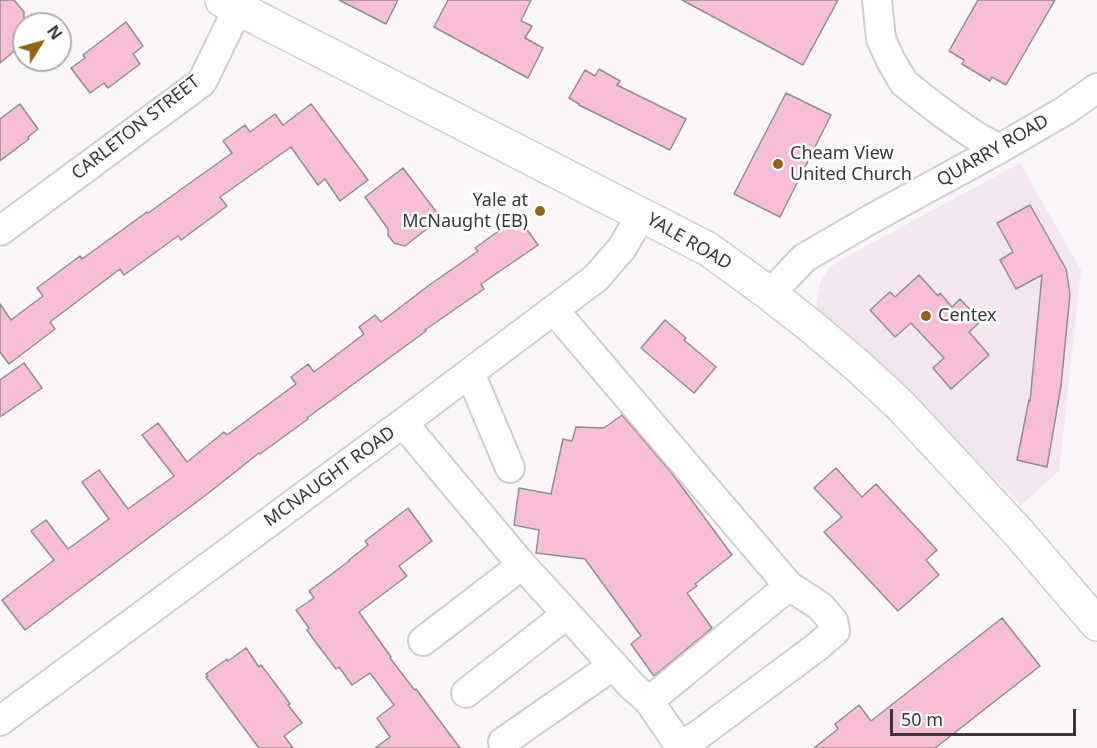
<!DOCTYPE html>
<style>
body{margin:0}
#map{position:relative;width:1097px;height:748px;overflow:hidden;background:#faf6f9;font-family:"Noto Sans",sans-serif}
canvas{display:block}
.north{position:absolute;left:12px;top:12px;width:60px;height:60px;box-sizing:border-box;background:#fff;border:2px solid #b0afb0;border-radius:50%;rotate:53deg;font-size:16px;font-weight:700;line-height:24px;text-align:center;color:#393739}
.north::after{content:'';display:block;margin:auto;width:21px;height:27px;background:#956315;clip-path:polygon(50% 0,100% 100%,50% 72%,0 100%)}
.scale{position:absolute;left:890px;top:709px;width:186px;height:27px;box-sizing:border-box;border:3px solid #393739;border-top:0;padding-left:8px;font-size:18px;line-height:21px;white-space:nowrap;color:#393739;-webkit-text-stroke:4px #fff;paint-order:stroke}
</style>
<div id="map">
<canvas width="1097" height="748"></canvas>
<div class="north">N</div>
<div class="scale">50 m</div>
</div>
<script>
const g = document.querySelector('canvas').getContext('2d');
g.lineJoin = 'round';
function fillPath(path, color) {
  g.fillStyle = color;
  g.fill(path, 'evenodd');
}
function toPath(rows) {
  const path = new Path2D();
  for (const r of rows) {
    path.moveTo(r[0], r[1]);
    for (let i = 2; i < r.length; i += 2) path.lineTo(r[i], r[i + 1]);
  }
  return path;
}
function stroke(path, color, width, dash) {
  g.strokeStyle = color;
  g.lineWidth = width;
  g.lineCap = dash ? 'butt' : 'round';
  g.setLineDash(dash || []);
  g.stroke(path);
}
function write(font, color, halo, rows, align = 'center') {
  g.font = font + ' "Noto Sans",sans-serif';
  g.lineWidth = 5;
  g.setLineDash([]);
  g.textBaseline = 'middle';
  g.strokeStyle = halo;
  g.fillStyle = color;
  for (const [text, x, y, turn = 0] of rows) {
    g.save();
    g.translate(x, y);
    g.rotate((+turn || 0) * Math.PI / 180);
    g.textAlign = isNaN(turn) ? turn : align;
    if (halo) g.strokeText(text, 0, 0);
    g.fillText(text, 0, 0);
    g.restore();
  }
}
fillPath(toPath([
 [1020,163,1081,270,1059,471,1021,505,898,384,819,312,816,303,821,280,827,271,835,263]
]), '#f2e7ef');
const building = toPath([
 [0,0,14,0,24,12,24,43,0,63,0,0],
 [339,0,398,0,386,24,339,0],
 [448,0,531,0,521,21,532,26,525,38,543,48,528,78,434,27,448,0],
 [682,0,838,0,803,65,682,0],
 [978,0,1055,0,1006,85,992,77,990,81,962,64,964,60,949,51,978,0],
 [126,22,143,46,133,54,140,64,108,88,104,83,90,93,71,68,85,58,83,55,126,22],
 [599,69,620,81,617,85,686,119,670,150,579,105,579,104,569,98,585,70,595,76,599,69],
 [786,93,831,115,780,217,734,194,786,93],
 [20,104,38,129,28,137,29,139,0,161,0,119,20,104],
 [311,104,368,180,340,201,325,179,318,185,291,147,220,197,227,206,181,240,178,236,124,275,120,269,50,322,55,329,9,364,0,352,0,304,11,320,43,296,37,288,80,256,82,259,147,212,148,213,232,153,223,141,245,125,250,132,275,114,283,125,311,104],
 [403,168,441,218,405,246,394,243,388,235,388,229,365,197,403,168],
 [1030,205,1066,269,1070,294,1061,386,1047,467,1017,460,1029,400,1030,401,1042,275,1016,289,1000,260,1013,252,997,223,1030,205],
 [518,217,538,245,481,284,484,289,425,330,426,331,307,418,308,419,260,454,259,453,206,495,25,630,2,600,54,560,31,531,46,520,68,549,109,519,82,482,99,470,128,509,174,476,142,435,158,423,187,462,224,432,227,435,296,384,291,377,308,364,314,372,364,334,359,327,375,315,381,322,428,286,478,251,475,248,518,217],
 [919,275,938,296,940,293,952,307,960,299,981,321,969,332,989,355,951,389,933,368,944,358,911,323,895,337,870,310,890,292,895,297,919,275],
 [665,320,686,338,684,340,716,367,694,393,641,348,665,320],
 [24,363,42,388,0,417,0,380,24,363],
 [622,415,671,472,732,555,695,584,697,586,687,593,712,628,654,676,631,644,641,636,585,559,536,553,539,530,514,525,519,488,551,494,563,439,572,441,576,427,604,428,622,415],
 [836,468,862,497,876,484,937,550,926,560,939,575,898,611,824,532,842,517,814,488,836,468],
 [408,508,432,541,399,566,407,576,359,612,391,657,390,658,413,688,415,690,416,689,460,748,375,748,390,737,377,718,394,705,370,673,352,685,339,667,336,669,314,640,307,630,309,628,296,610,314,598,309,591,349,561,349,560,368,545,365,541,408,508],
 [1002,618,1040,666,935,748,814,748,838,729,835,724,859,705,871,721,1002,618],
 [246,648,259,667,261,665,283,694,290,704,288,705,302,723,284,736,293,748,259,748,206,677,208,676,206,674,227,659,228,661,246,648]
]);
fillPath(building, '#f7bfd5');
stroke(building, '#928e8f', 1.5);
const minor = toPath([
 [877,0,881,39,891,61,904,83,941,112,974,135,999,149],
 [0,231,202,82,242,0],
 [770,294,804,258,871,219,999,149,1066,110,1097,88],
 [470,373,510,468],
 [403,423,522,565],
 [423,641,522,565,567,614],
 [466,693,567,614,632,686,649,701,675,739,684,743,697,736,818,646,835,631,833,621,820,606,789,586,554,310],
 [649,701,789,586],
 [0,721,403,423,596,278,622,248,641,215],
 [503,742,614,665]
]);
const major = toPath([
 [222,0,708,249,770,294,812,327,859,367,901,406,1018,532,1097,624]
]);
stroke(minor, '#d1cdd0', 32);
stroke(major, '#d1cdd0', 36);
stroke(minor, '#fff', 28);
stroke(major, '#fff', 33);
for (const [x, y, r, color] of [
 [778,164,6,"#956315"],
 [540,211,6,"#956315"],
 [926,316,6,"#956315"]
]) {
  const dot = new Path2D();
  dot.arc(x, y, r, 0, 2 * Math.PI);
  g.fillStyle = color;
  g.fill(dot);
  stroke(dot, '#fff', 2);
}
write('18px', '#393739', '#fff', [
 ["CARLETON STREET",136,128,-38],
 ["QUARRY ROAD",993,151,-30],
 ["YALE ROAD",689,242,30],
 ["MCNAUGHT ROAD",330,477,-36]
]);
write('18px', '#393739', '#fff', [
 ["Cheam View",790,154],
 ["United Church",790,175],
 ["Yale at",528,201,"right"],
 ["McNaught (EB)",528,222,"right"],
 ["Centex",938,316]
], 'left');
</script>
